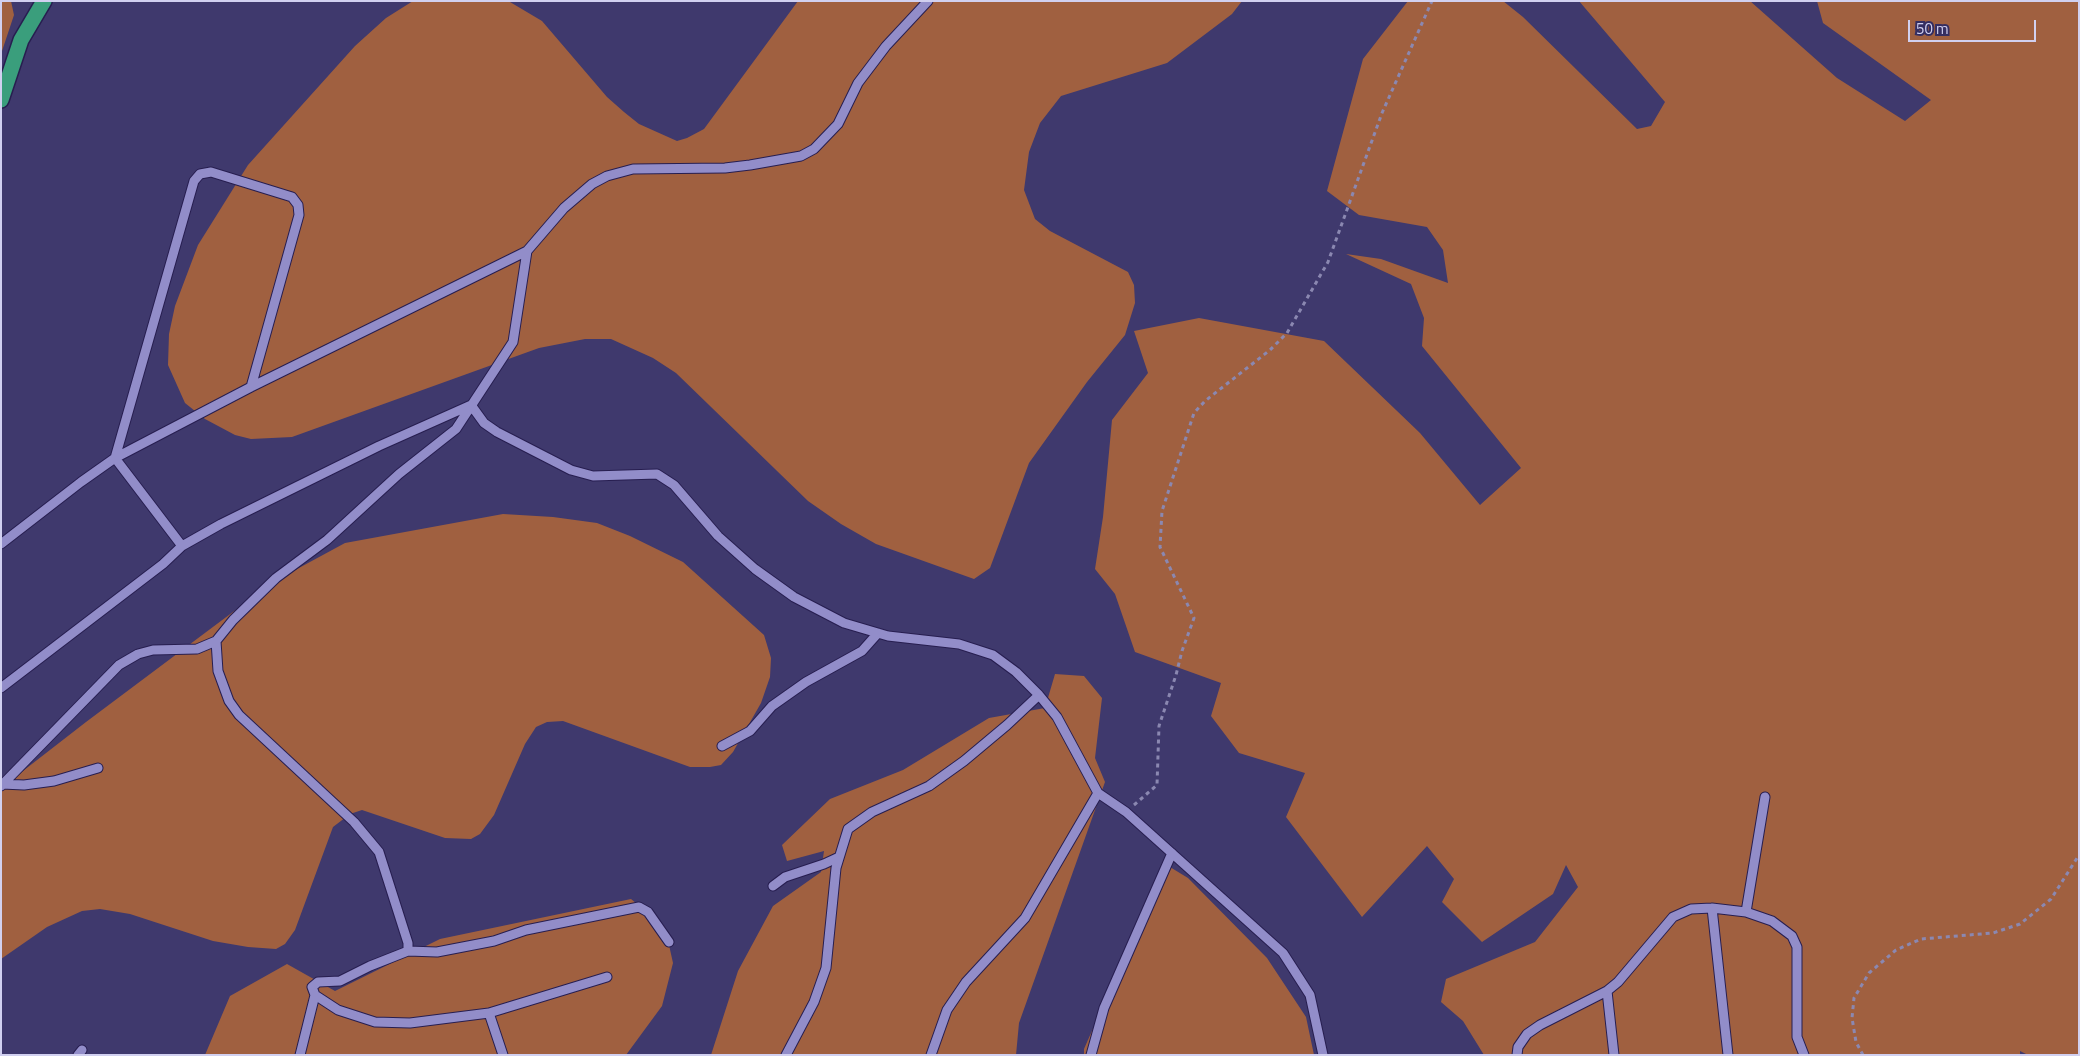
<!DOCTYPE html>
<style>
body{margin:0}
#map{position:relative;width:2080px;height:1056px;overflow:hidden;background:#3f396d;font-family:"Titillium Web",sans-serif}
canvas{display:block}
.frame{position:absolute;inset:0;border:2px solid #d1d0f0;pointer-events:none}
.scale{position:absolute;left:1908px;top:20px;width:128px;height:22px;box-sizing:border-box;border:2px solid #d1d0f0;border-top:0;padding-left:6px;font-size:15px;line-height:18px;white-space:nowrap;color:#d1d0f0;-webkit-text-stroke:4px #352e61;paint-order:stroke}
</style>
<div id="map">
<canvas width="2080" height="1056"></canvas>
<div class="frame"></div>
<div class="scale">50 m</div>
</div>
<script>
const g = document.querySelector('canvas').getContext('2d');
g.lineJoin = 'round';
function fillPath(path, color) {
  g.fillStyle = color;
  g.fill(path, 'evenodd');
}
function toPath(rows) {
  const path = new Path2D();
  for (const r of rows) {
    path.moveTo(r[0], r[1]);
    for (let i = 2; i < r.length; i += 2) path.lineTo(r[i], r[i + 1]);
  }
  return path;
}
function stroke(path, color, width, dash) {
  g.strokeStyle = color;
  g.lineWidth = width;
  g.lineCap = dash ? 'butt' : 'round';
  g.setLineDash(dash || []);
  g.stroke(path);
}
fillPath(toPath([
 [1,1,11,1,14,15,1,54],
 [413,1,510,2,542,21,607,97,624,112,639,124,677,141,687,138,704,129,798,1,1242,1,1232,14,1167,63,1061,96,1040,123,1029,152,1024,190,1035,219,1050,231,1128,272,1134,285,1135,303,1125,335,1087,382,1029,463,990,568,974,579,876,544,841,524,808,501,676,373,653,358,611,339,585,339,539,348,292,437,251,439,235,435,205,419,185,403,168,365,169,334,175,306,198,245,248,165,355,46,386,18],
 [1408,1,1503,1,1523,17,1637,129,1651,126,1665,102,1579,1,1750,1,1837,78,1905,121,1931,100,1823,23,1817,1,2079,1,2079,1055,2028,1055,2020,1051,2020,1055,1484,1055,1463,1021,1441,1002,1446,979,1535,942,1578,887,1566,865,1553,894,1482,942,1442,902,1454,879,1427,846,1362,917,1286,817,1305,773,1239,753,1211,716,1221,683,1135,652,1115,594,1095,569,1103,517,1112,420,1148,373,1134,331,1199,318,1324,341,1420,433,1480,505,1521,468,1422,346,1424,318,1411,284,1346,254,1381,259,1448,283,1443,250,1427,227,1359,215,1327,191,1363,59],
 [503,514,553,517,597,523,630,536,683,562,764,635,771,658,770,677,761,703,733,752,721,765,710,767,690,767,563,721,547,722,536,727,525,744,494,815,480,834,471,839,445,838,362,810,350,814,333,827,295,930,285,944,276,949,248,947,213,941,130,914,100,909,82,911,47,927,1,959,1,788,86,722,273,582,345,543],
 [1055,674,1084,676,1102,698,1095,758,1105,782,1019,1023,1016,1055,711,1055,738,971,773,906,821,872,824,851,787,861,782,845,830,799,903,770,989,718,1045,708],
 [1165,864,1188,878,1267,958,1306,1017,1314,1055,1084,1055,1084,1049],
 [631,899,665,927,673,963,662,1006,626,1055,205,1055,230,996,287,964,335,991,440,939]
]), '#a06040');
const minor = toPath([
 [471,405,484,423,497,432,571,470,593,476,657,474,674,485,718,536,755,569,794,597,844,623,888,636,959,644,993,655,1016,672,1039,695,1057,717,1098,793,1126,812,1283,953,1310,995,1323,1055],
 [1,544,81,482,115,458,251,387,527,251,564,208,592,184,607,176,633,169,725,168,750,165,801,156,814,149,838,124,858,83,886,46,928,1],
 [182,546,115,458,194,181,200,174,211,172,292,197,298,205,299,215,251,387],
 [216,641,218,671,229,701,239,715,354,822,379,852,408,943,408,951,370,966,340,981,318,982,312,987,315,995],
 [1,688,163,564,182,546,221,524,379,446,471,405],
 [722,746,750,731,772,706,806,682,862,651,878,633],
 [2,784,24,785,54,781,98,768],
 [1,786,119,665,138,654,153,650,197,649,216,641,233,620,276,578,327,540,399,474,456,429,513,342,527,251],
 [773,886,785,877,824,864,839,857],
 [1712,908,1728,1055],
 [1746,912,1765,797],
 [408,951,437,952,494,941,526,930,639,907,648,912,669,942],
 [1607,991,1614,1055],
 [489,1013,607,977],
 [78,1055,82,1050],
 [300,1055,315,995,338,1010,375,1022,410,1023,489,1013,503,1055],
 [786,1055,814,1002,826,968,836,868,848,829,872,812,929,786,964,761,1007,725,1039,695],
 [931,1055,947,1010,966,982,1025,918,1098,793],
 [1091,1055,1104,1008,1172,853],
 [1517,1055,1518,1047,1527,1034,1540,1025,1607,991,1618,982,1673,917,1691,909,1712,908,1746,912,1772,921,1792,936,1797,947,1797,1037,1804,1055]
]);
const highway = toPath([
 [1,100,21,40,44,1]
]);
stroke(minor, '#271e50', 11);
stroke(highway, '#271e50', 18);
stroke(toPath([
 [1134,805,1157,785,1159,726,1176,675,1182,651,1194,618,1160,547,1162,511,1194,413,1205,401,1270,350,1287,333,1328,262,1382,113,1432,1],
 [1863,1055,1856,1042,1852,1018,1854,998,1869,973,1896,950,1921,939,1993,933,2020,924,2051,899,2079,855]
]), '#8b88b1', 3, [4, 4]);
stroke(minor, '#928dc9', 9);
stroke(highway, '#3a9e7c', 15);
</script>
